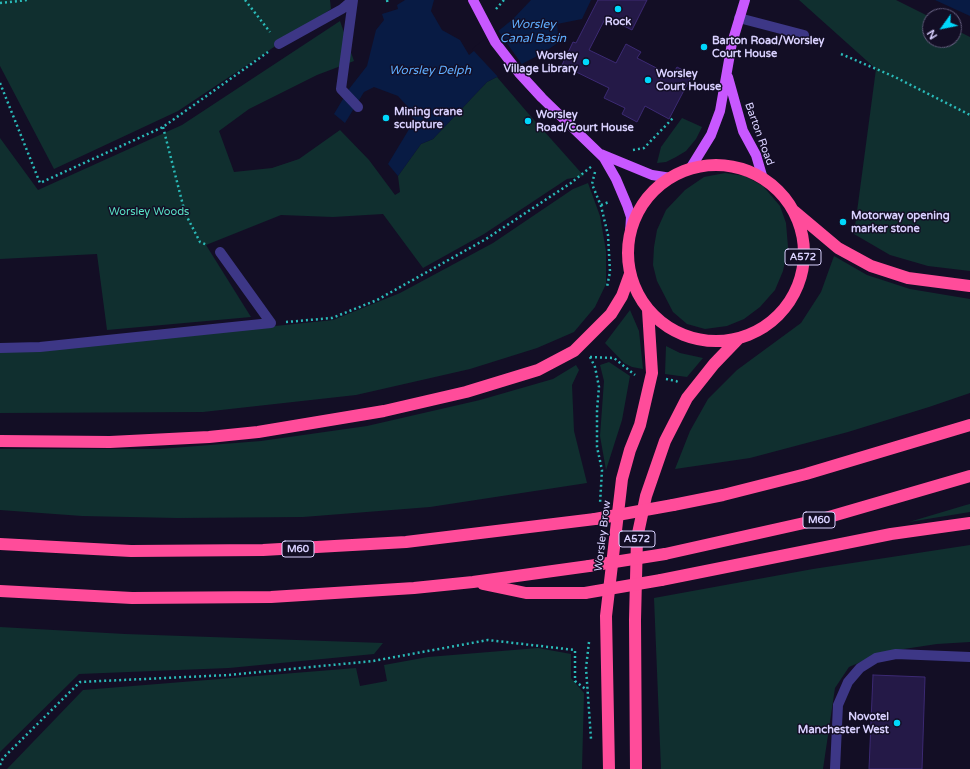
<!DOCTYPE html>
<style>
body{margin:0}
#map{position:relative;width:970px;height:769px;overflow:hidden;background:#130e25;font-family:"Varela Round",sans-serif}
canvas{display:block}
.north{position:absolute;left:922px;top:8px;width:40px;height:40px;box-sizing:border-box;background:#130e25;border:1px solid #625c7c;border-radius:50%;rotate:237deg;font-size:11px;font-weight:700;line-height:16px;text-align:center;color:#d9d1ff}
.north::after{content:'';display:block;margin:auto;width:14px;height:18px;background:#00d8fc;clip-path:polygon(50% 0,100% 100%,50% 72%,0 100%)}
</style>
<div id="map">
<canvas width="970" height="769"></canvas>
<div class="north">N</div>
</div>
<script>
const g = document.querySelector('canvas').getContext('2d');
g.lineJoin = 'round';
function fillPath(path, color) {
  g.fillStyle = color;
  g.fill(path, 'evenodd');
}
function toPath(rows) {
  const path = new Path2D();
  for (const r of rows) {
    if (r.length === 3) {
      path.moveTo(r[0] + r[2], r[1]);
      path.arc(r[0], r[1], r[2], 0, 2 * Math.PI);
      continue;
    }
    path.moveTo(r[0], r[1]);
    for (let i = 2; i < r.length; i += 2) path.lineTo(r[i], r[i + 1]);
  }
  return path;
}
function stroke(path, color, width, dash) {
  g.strokeStyle = color;
  g.lineWidth = width;
  g.lineCap = dash ? 'butt' : 'round';
  g.setLineDash(dash || []);
  g.stroke(path);
}
function write(font, color, halo, rows, align = 'center') {
  g.font = font + ' "Varela Round",sans-serif';
  g.lineWidth = 3;
  g.setLineDash([]);
  g.textBaseline = 'middle';
  g.strokeStyle = halo;
  g.fillStyle = color;
  for (const [text, x, y, turn = 0] of rows) {
    g.save();
    g.translate(x, y);
    g.rotate((+turn || 0) * Math.PI / 180);
    g.textAlign = isNaN(turn) ? turn : align;
    if (halo) g.strokeText(text, 0, 0);
    g.fillText(text, 0, 0);
    g.restore();
  }
}
fillPath(toPath([
 [0,0,330,0,331,9,178,111,54,169,0,66],
 [799,0,896,0,930,17,930,40,954,40,954,29,970,37,970,271,928,266,890,255,854,234,876,69],
 [340,21,354,61,317,75,249,109,219,131,234,172,272,168,299,159,340,130,369,160,395,195,400,192,398,176,421,144,433,139,487,82,497,77,527,112,584,176,567,179,484,234,423,268,383,214,333,217,281,215,206,245,251,317,107,330,97,254,0,259,0,138,38,190,182,125],
 [682,118,702,127,696,139,686,151,676,157,666,162,657,163,661,147],
 [725,173,745,176,763,186,780,206,786,223,788,247,783,271,775,290,760,307,744,319,727,326,705,329,687,324,673,312,657,281,653,265,654,247,657,230,666,210,685,190,704,177],
 [588,183,600,216,606,251,606,284,595,307,574,332,537,348,470,369,356,395,203,412,0,413,0,351,150,339,333,320,400,293,493,243,573,189],
 [834,256,867,275,910,289,970,299,970,393,929,407,848,432,750,458,675,469,690,431,708,399,737,370,801,323,821,292],
 [630,310,639,331,643,369,632,367,624,363,605,343],
 [666,346,680,353,703,358,687,377,665,374],
 [609,362,630,376,622,420,606,470,600,436,604,381,600,365],
 [576,365,579,370,572,385,574,431,587,483,430,507,303,517,177,518,82,516,0,510,0,449,159,449,261,441,367,426,480,400,553,379],
 [970,504,970,512,909,522,966,505],
 [970,545,970,642,937,644,884,652,849,667,835,688,823,769,661,769,654,598,813,569],
 [0,627,125,634,383,643,374,654,229,668,79,674,0,752],
 [538,648,571,654,571,678,584,693,582,769,7,769,83,690,356,668,360,686,387,681,384,665,428,657]
]), '#102f2f');
fillPath(toPath([
 [405,0,434,0,431,11,442,30,460,40,469,55,513,19,531,0,591,0,582,19,557,24,559,42,543,53,487,82,433,139,421,144,398,176,388,164,414,121,407,106,398,96,374,87,364,92,345,123,334,114,349,89,367,66,376,30,384,20,382,14,398,9,397,5],
 [935,0,970,0,970,16]
]), '#081b44');
fillPath(toPath([
 [497,29,523,66,499,78,472,49]
]), '#130e25');
const building = toPath([
 [598,0,647,0,632,30,606,17,589,50,616,63,626,44,641,52,637,58,672,76,677,67,692,75,669,119,645,106,637,122,622,114,625,108,604,98,609,88,562,65,573,42,576,43,598,0],
 [873,675,925,677,922,769,869,769,873,675]
]);
fillPath(building, '#241947');
stroke(building, '#3c2a73', 1);
stroke(toPath([
 [245,0,270,32],
 [387,0,388,5],
 [0,3,28,0],
 [496,9,504,0],
 [841,54,895,77,970,115],
 [0,83,40,183,163,127,268,52],
 [163,127,185,213,200,242,207,245],
 [633,150,644,148,673,118],
 [595,172,592,184,601,206,608,235,610,272,607,287],
 [601,205,609,202],
 [286,322,332,318,377,300,486,239,571,183,592,166],
 [590,357,614,358,635,375],
 [590,357,595,367,599,387,597,410,597,447,602,470,600,504],
 [666,379,676,381,680,383],
 [589,642,586,668,591,739],
 [0,765,3,758,80,682,229,675,373,661,488,640,575,650,575,681,587,690]
]), '#2abab8', 2.5, [2, 3]);
stroke(toPath([
 [353,0,341,89,358,107],
 [739,18,804,35],
 [279,44,342,9,353,0],
 [220,252,271,323],
 [0,348,40,347,271,323],
 [835,769,838,705,848,682,860,668,876,658,896,654,970,657]
]), '#3d3786', 10);
stroke(toPath([
 [473,0,495,42,519,73,542,98,604,158,616,179,627,205,631,217,630,233],
 [728,77,743,131,756,155,763,179],
 [601,154,652,175,671,178],
 [690,169,711,135,720,111,732,43,745,0]
]), '#c858ff', 10);
stroke(toPath([
 [716,253,88],
 [794,211,838,248,871,266,908,278,970,286],
 [0,441,110,442,209,437,258,432,384,411,466,392,538,370,574,351,611,314,622,296,630,274],
 [673,505,723,495,806,474,970,425],
 [0,544,131,551,263,550,406,542,595,519],
 [665,554,822,519,970,476],
 [661,580,891,534,970,523],
 [483,584,526,593,585,593],
 [0,591,132,598,271,597,414,588,473,582,589,566],
 [609,769,606,616,622,479,630,450,640,425,652,373,648,310],
 [636,769,635,620,637,538,646,496,665,441,687,398,714,364,739,338]
]), '#ff4c9a', 12);
stroke(toPath([
 [595,519,673,505],
 [589,566,665,554],
 [585,593,661,580]
]), '#ff4c9a', 12);
for (const [x, y, r, color] of [
 [618,9,4,"#00d8fc"],
 [704,47,4,"#00d8fc"],
 [586,62,4,"#00d8fc"],
 [648,80,4,"#00d8fc"],
 [386,118,4,"#00d8fc"],
 [528,121,4,"#00d8fc"],
 [843,222,4,"#00d8fc"],
 [897,723,4,"#00d8fc"]
]) {
  const dot = new Path2D();
  dot.arc(x, y, r, 0, 2 * Math.PI);
  g.fillStyle = color;
  g.fill(dot);
  stroke(dot, '#130e25', 1.5);
}
for (const [x, y, w] of [
 [803,257,36],
 [819,520,32],
 [637,539,36],
 [298,549,32]
]) {
  const box = new Path2D();
  box.roundRect(x - w / 2, y - 8, w, 16, 3);
  g.fillStyle = '#130e25';
  g.fill(box);
  stroke(box, '#d9d1ff', 1);
}
write('bold 10px', '#d9d1ff', null, [
 ["A572",803,257],
 ["M60",819,520],
 ["A572",637,539],
 ["M60",298,549]
]);
write('bold 11px', '#d9d1ff', '#130e25', [
 ["Rock",618,22,"center"],
 ["Barton Road/Worsley",712,41],
 ["Court House",712,54],
 ["Worsley",578,56,"right"],
 ["Village Library",578,69,"right"],
 ["Worsley",656,74],
 ["Court House",656,87],
 ["Mining crane",394,112],
 ["sculpture",394,125],
 ["Worsley",536,115],
 ["Road/Court House",536,128],
 ["Motorway opening",851,216],
 ["marker stone",851,229],
 ["Novotel",889,717,"right"],
 ["Manchester West",889,730,"right"]
], 'left');
write('11px', '#d9d1ff', '#130e25', [
 ["Barton Road",759,134,70],
 ["Worsley Brow",603,536,-83]
]);
write('11px', '#59e4c7', '#130e25', [
 ["Worsley Woods",149,212]
]);
write('italic 12px', '#5faeff', '#130e25', [
 ["Worsley",533,25],
 ["Canal Basin",533,39],
 ["Worsley Delph",430,71]
]);
</script>
